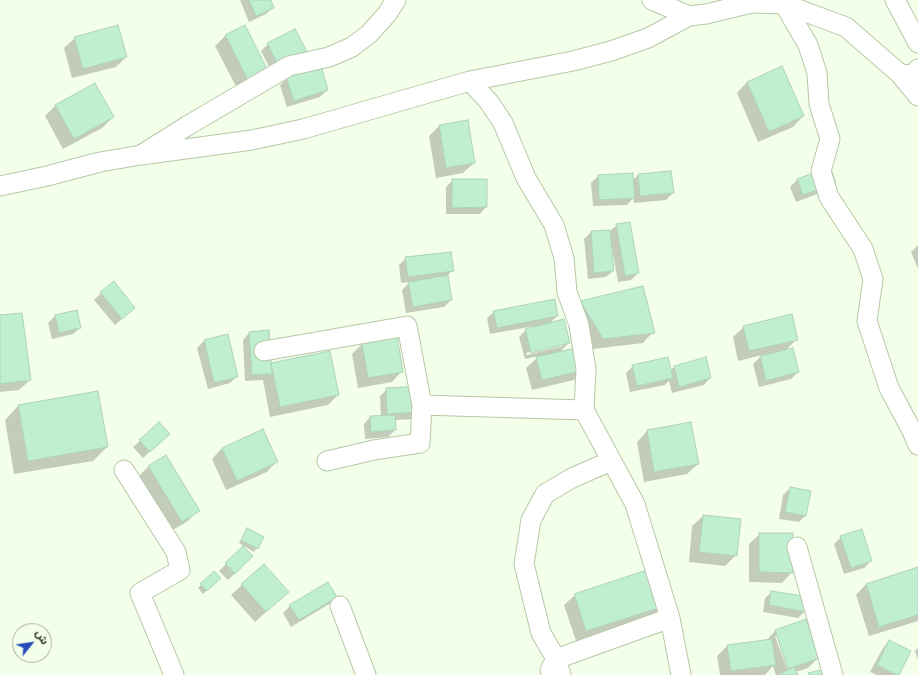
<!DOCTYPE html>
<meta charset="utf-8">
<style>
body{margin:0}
#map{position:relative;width:918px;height:675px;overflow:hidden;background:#f4ffea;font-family:"Alegreya Sans","Noto Sans Arabic",sans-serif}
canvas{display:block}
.north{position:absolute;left:12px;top:623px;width:40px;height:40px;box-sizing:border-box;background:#f4ffea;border:1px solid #a6af9d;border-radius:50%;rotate:60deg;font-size:11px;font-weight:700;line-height:16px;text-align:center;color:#31382a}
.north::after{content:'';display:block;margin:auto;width:14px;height:18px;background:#264bba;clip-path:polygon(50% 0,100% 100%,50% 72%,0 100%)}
</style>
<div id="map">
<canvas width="918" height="675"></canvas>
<div class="north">ش</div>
</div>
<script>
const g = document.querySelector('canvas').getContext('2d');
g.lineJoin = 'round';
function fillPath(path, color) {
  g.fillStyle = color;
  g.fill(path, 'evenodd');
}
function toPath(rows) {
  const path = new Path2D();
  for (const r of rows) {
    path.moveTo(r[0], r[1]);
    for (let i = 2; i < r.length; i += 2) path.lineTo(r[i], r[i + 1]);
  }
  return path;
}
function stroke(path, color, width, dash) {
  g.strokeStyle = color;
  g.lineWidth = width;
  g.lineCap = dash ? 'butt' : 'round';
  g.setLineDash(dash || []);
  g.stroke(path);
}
fillPath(toPath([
 [240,0,269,0,273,7,266,14,249,22],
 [226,35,260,89,242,98,215,46],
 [75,38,126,57,116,67,72,78,64,48],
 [268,44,302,64,275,78,261,51],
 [287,78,327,90,320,97,287,107,280,85],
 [747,82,803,116,793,127,758,142,737,93],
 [56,105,113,117,102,128,63,149,45,116],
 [467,122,474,163,463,173,436,178,429,136,439,126],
 [829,168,828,190,796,202,790,187,797,180],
 [638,175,673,193,666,200,634,203,633,198,627,205,593,206,591,183,598,176,633,180],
 [453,180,486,180,486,207,480,214,446,214,446,187],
 [617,225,638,273,631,280,618,282,612,248,611,248,613,271,606,277,588,279,584,239,591,232,609,231,609,232],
 [918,245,918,269,911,252],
 [406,258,453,270,447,276,451,300,444,307,406,313,402,290,410,282,401,283,399,265],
 [101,293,134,308,115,325,94,300],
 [581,302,653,332,643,343,593,349,570,312],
 [494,312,557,316,549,324,569,343,560,352,582,378,532,390,526,368,539,356,525,359,519,337,526,330,535,328,535,326,490,334,487,318],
 [563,344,563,346,527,355,526,353],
 [0,316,30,380,19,390,0,392],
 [55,316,80,328,73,334,52,339,48,323],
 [744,327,797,339,785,351,798,372,791,379,759,387,753,364,762,355,738,361,733,337],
 [249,333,271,364,338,395,328,405,270,417,263,380,245,381,243,340],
 [204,341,237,376,230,383,208,389,197,348],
 [363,343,402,371,392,382,358,388,352,354],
 [705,358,710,378,704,385,672,393,669,381,665,385,630,392,626,373,633,366,670,371,674,367],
 [421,387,415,419,395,420,395,430,388,437,365,439,364,424,370,417,381,417,380,396,387,389],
 [18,406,107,447,93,461,14,474,5,420],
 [690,423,698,464,687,474,644,482,637,442,647,431],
 [263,430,277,461,267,472,226,490,212,459,222,448],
 [140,441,161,441,143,458,133,447],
 [165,456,198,510,188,521,171,531,138,477,148,467],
 [790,488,806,515,799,522,779,519,783,495],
 [703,516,736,555,725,566,689,562,692,526],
 [247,529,257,548,254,552,239,543],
 [760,534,792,572,782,583,749,582,749,544],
 [841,537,871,561,864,568,844,574,834,544],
 [243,547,252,556,228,580,219,571],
 [264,565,277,602,255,622,231,595],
 [918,569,918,621,869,636,856,595,866,584],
 [214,573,220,578,203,594,198,588],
 [772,592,805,611,798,618,763,612,765,598],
 [575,595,661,607,651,618,576,641,564,605],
 [336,597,329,604,291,627,283,613,290,606],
 [806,621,818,658,808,668,796,672,797,675,776,675,773,666,765,675,720,675,717,656,727,646,766,641,775,631],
 [775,636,778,636,790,673,789,674],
 [889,641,898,675,877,675,870,672,883,648],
 [918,648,918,660,915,651]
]), '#0003');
const building = toPath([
 [249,0,271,0,274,8,256,16,249,0],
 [118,25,127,57,83,69,74,37,118,25],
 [245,25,272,79,252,88,225,35,245,25],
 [295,29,310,57,282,72,267,43,295,29],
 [321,66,328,90,294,101,286,77,321,66],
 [782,66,804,116,769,132,747,82,782,66],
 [95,83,114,117,74,139,55,105,95,83],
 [468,120,475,163,446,168,439,125,468,120],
 [830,167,836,183,803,195,797,179,830,167],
 [671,171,674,193,640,196,638,174,671,171],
 [633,173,635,198,599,200,598,175,633,173],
 [452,179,487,179,487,207,452,208,452,179],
 [630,222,639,273,625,276,616,224,630,222],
 [610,230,614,271,594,273,591,231,610,230],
 [451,252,454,271,408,277,405,257,451,252],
 [448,275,452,300,413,307,408,282,448,275],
 [114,281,135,308,122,319,100,292,114,281],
 [643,286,655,333,603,339,580,301,643,286],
 [555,299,558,316,497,328,493,311,555,299],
 [77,310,81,328,59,333,55,315,77,310],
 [22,313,31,380,0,384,0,315,22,313],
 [792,314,798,340,749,351,743,326,792,314],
 [564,319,570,343,531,353,525,329,564,319],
 [269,330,272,374,252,375,249,332,269,330],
 [228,334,238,377,214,383,204,340,228,334],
 [397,336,403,372,368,378,362,343,397,336],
 [588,345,594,368,542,380,536,357,588,345],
 [793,348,799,372,766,381,760,356,793,348],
 [330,351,339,395,280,407,271,363,330,351],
 [668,357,673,378,637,386,632,365,668,357],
 [706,357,711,378,679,387,674,366,706,357],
 [422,386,423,412,387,414,386,388,422,386],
 [98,391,108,447,28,461,18,405,98,391],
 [395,415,396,430,371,432,370,416,395,415],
 [159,422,170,434,150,452,139,440,159,422],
 [691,422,699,464,654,472,647,430,691,422],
 [263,429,278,462,237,481,222,448,263,429],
 [166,455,200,511,182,522,148,466,166,455],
 [790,487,811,491,806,516,785,512,790,487],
 [703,515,741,519,737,556,699,552,703,515],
 [247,528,264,537,258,549,241,540,247,528],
 [862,529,872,561,851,568,840,536,862,529],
 [759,533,793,533,793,573,759,572,759,533],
 [243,546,253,556,235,574,225,563,243,546],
 [264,564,289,592,266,612,241,584,264,564],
 [918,567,918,615,879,627,866,584,918,567],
 [650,569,662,607,586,631,574,594,650,569],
 [214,571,221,578,207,591,200,584,214,571],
 [328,582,337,597,299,620,289,605,328,582],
 [771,591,809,597,806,612,769,605,771,591],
 [806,619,820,658,788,669,775,630,806,619],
 [772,639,776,665,731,671,727,645,772,639],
 [889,640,911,651,899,675,897,675,877,665,889,640],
 [794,667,798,675,778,675,794,667],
 [829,668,830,675,809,675,808,673,829,668]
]);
fillPath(building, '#c0eed0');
stroke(building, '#afd2bb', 1);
const street = toPath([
 [652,0,689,16,706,14,752,3,784,4,846,27,900,74],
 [783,0,784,4,808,45,817,73,819,104,830,139,821,171,829,197,863,249,873,279,867,321,889,388,911,429,918,445],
 [895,0,918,43],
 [918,69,913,75,900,74,918,96],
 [470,81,489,102,503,123,526,178,554,225,564,258,567,292,579,325,586,369,584,410,635,504,670,618,681,675],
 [141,155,252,140,303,129,470,81,573,61,611,51,648,38,689,16],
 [0,186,47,176,100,162,141,155,187,126,289,66,329,57,352,47,369,34,387,14,396,0],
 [264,351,407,326,422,405,420,443,374,450,327,461],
 [422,405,584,410],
 [124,470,176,552,180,570,140,593,174,675],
 [797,547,833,675],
 [340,606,366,675],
 [550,670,556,659,670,618],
 [561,675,556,659,541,633,524,564,531,520,545,494,572,478,611,461]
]);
stroke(street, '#b7c8a6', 21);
stroke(street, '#fff', 19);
</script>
